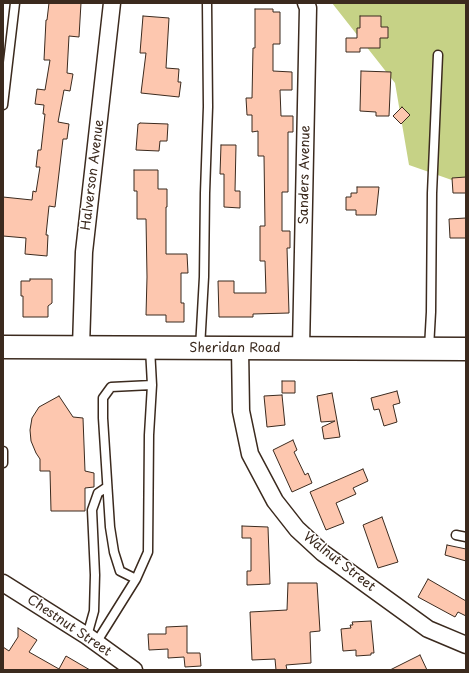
<!DOCTYPE html>
<style>
body{margin:0}
#map{position:relative;width:469px;height:673px;overflow:hidden;background:#fff;font-family:"Playpen Sans",sans-serif}
canvas{display:block}
.frame{position:absolute;inset:0;border:4px solid #3b2a1e;pointer-events:none}
</style>
<div id="map">
<canvas width="469" height="673"></canvas>
<div class="frame"></div>
</div>
<script>
const g = document.querySelector('canvas').getContext('2d');
g.lineJoin = 'round';
function fillPath(path, color) {
  g.fillStyle = color;
  g.fill(path, 'evenodd');
}
function toPath(rows) {
  const path = new Path2D();
  for (const r of rows) {
    path.moveTo(r[0], r[1]);
    for (let i = 2; i < r.length; i += 2) path.lineTo(r[i], r[i + 1]);
  }
  return path;
}
function stroke(path, color, width, dash) {
  g.strokeStyle = color;
  g.lineWidth = width;
  g.lineCap = dash ? 'butt' : 'round';
  g.setLineDash(dash || []);
  g.stroke(path);
}
function write(font, color, halo, rows, align = 'center') {
  g.font = font + ' "Playpen Sans",sans-serif';
  g.lineWidth = 3;
  g.setLineDash([]);
  g.textBaseline = 'middle';
  g.strokeStyle = halo;
  g.fillStyle = color;
  for (const [text, x, y, turn = 0] of rows) {
    g.save();
    g.translate(x, y);
    g.rotate((+turn || 0) * Math.PI / 180);
    g.textAlign = isNaN(turn) ? turn : align;
    if (halo) g.strokeText(text, 0, 0);
    g.fillText(text, 0, 0);
    g.restore();
  }
}
fillPath(toPath([
 [332,3,466,3,466,185,409,165,395,83]
]), '#c6d286');
const building = toPath([
 [49,3,81,3,79,37,69,36,67,73,73,74,70,91,64,90,58,122,69,124,67,139,63,139,55,207,49,206,46,235,48,235,47,256,25,254,26,238,3,236,3,197,32,200,33,191,36,192,40,167,36,167,38,150,41,150,45,114,43,114,44,105,35,104,37,89,45,90,50,60,44,60,46,20,47,20,49,3],
 [255,9,273,9,273,12,280,12,280,44,273,44,273,71,292,72,292,90,280,90,281,116,293,116,293,132,288,132,288,192,282,192,282,231,290,231,290,248,287,248,289,313,253,314,253,317,219,317,218,281,234,281,234,293,266,293,265,261,260,261,260,226,265,226,264,156,258,156,258,131,252,132,252,115,247,115,246,98,252,98,253,48,255,48,255,9],
 [143,16,169,18,166,68,179,69,178,82,181,82,179,97,141,93,146,53,140,53,143,16],
 [360,16,381,16,381,27,388,27,388,38,380,38,380,48,360,48,360,52,346,52,346,38,357,38,357,28,360,28,360,16],
 [361,71,391,72,389,116,376,116,376,112,360,111,361,71],
 [402,107,410,115,401,124,393,116,402,107],
 [140,123,168,124,167,141,160,141,159,151,136,150,138,124,139,124,140,123],
 [221,145,236,145,235,191,240,191,240,208,224,207,224,174,220,174,221,145],
 [134,170,158,170,158,189,167,189,167,207,166,207,166,254,187,254,188,273,181,273,181,303,184,303,184,322,166,322,166,315,146,315,147,277,146,219,137,219,137,191,134,191,134,170],
 [466,177,466,193,453,193,452,178,466,177],
 [357,187,379,187,376,215,356,215,356,210,346,210,346,197,351,197,351,193,357,193,357,187],
 [466,218,466,238,450,238,449,219,466,218],
 [30,279,52,279,52,303,48,306,48,317,23,317,23,296,21,296,21,281,30,281,30,279],
 [282,381,295,381,295,393,282,393,282,381],
 [397,391,400,403,393,405,397,422,384,426,379,409,374,410,371,398,397,391],
 [332,393,340,437,324,439,322,427,335,421,321,422,317,396,332,393],
 [282,395,285,425,267,427,264,396,282,395],
 [59,396,73,417,83,418,85,471,94,473,94,487,85,488,85,511,51,511,50,471,40,471,40,459,36,453,31,441,30,430,32,418,39,407,59,396],
 [293,440,297,450,294,452,305,475,308,473,312,483,292,492,273,450,293,440],
 [363,469,368,481,353,488,356,494,336,503,344,523,326,530,310,492,363,469],
 [382,517,398,562,378,568,363,525,382,517],
 [242,526,268,527,270,584,247,585,247,571,251,571,251,538,242,538,242,526],
 [447,545,466,549,466,561,445,555,447,545],
 [428,579,466,601,466,616,458,612,455,617,418,597,428,579],
 [288,583,317,583,320,631,310,632,311,663,286,665,287,670,276,670,275,659,252,660,250,612,287,610,288,583],
 [371,621,374,653,371,653,371,655,356,656,356,650,343,651,341,629,351,628,350,625,353,625,352,622,371,621],
 [187,626,187,653,200,653,201,666,185,667,184,657,168,658,168,649,149,650,148,634,166,634,166,627,187,626],
 [18,628,37,640,29,652,59,669,66,656,90,670,3,670,3,647,9,651,18,637,18,628],
 [420,655,427,670,390,670,420,655]
]);
fillPath(building, '#fdc7af');
stroke(building, '#3b2a1e', 1);
const lane = toPath([
 [3,105,15,3],
 [200,348,204,277,205,193,208,107,207,3],
 [429,348,431,312,432,193,438,55],
 [3,451,3,463],
 [456,535,466,537],
 [136,579,120,571,114,552,110,527,103,418,103,398,111,387,152,385],
 [87,636,94,611,95,575,92,510,98,493,107,487],
 [96,643,136,579,148,552,149,435,152,385,150,348]
]);
const street = toPath([
 [81,347,84,252,112,3],
 [240,348,241,411,250,454,275,501,297,529,323,553,428,629,466,645],
 [301,348,308,8,306,3],
 [3,583,87,636,134,670]
]);
const secondary = toPath([
 [3,347,466,349]
]);
stroke(lane, '#3b2a1e', 11);
stroke(street, '#3b2a1e', 19);
stroke(secondary, '#3b2a1e', 25);
stroke(lane, '#fff', 8);
stroke(street, '#fff', 16);
stroke(secondary, '#fff', 22);
write('13px', '#3b2a1e', '#fff', [
 ["Halverson Avenue",93,175,-83],
 ["Sanders Avenue",305,175,-89],
 ["Sheridan Road",235,348],
 ["Walnut Street",339,562,38],
 ["Chestnut Street",69,626,34]
]);
</script>
